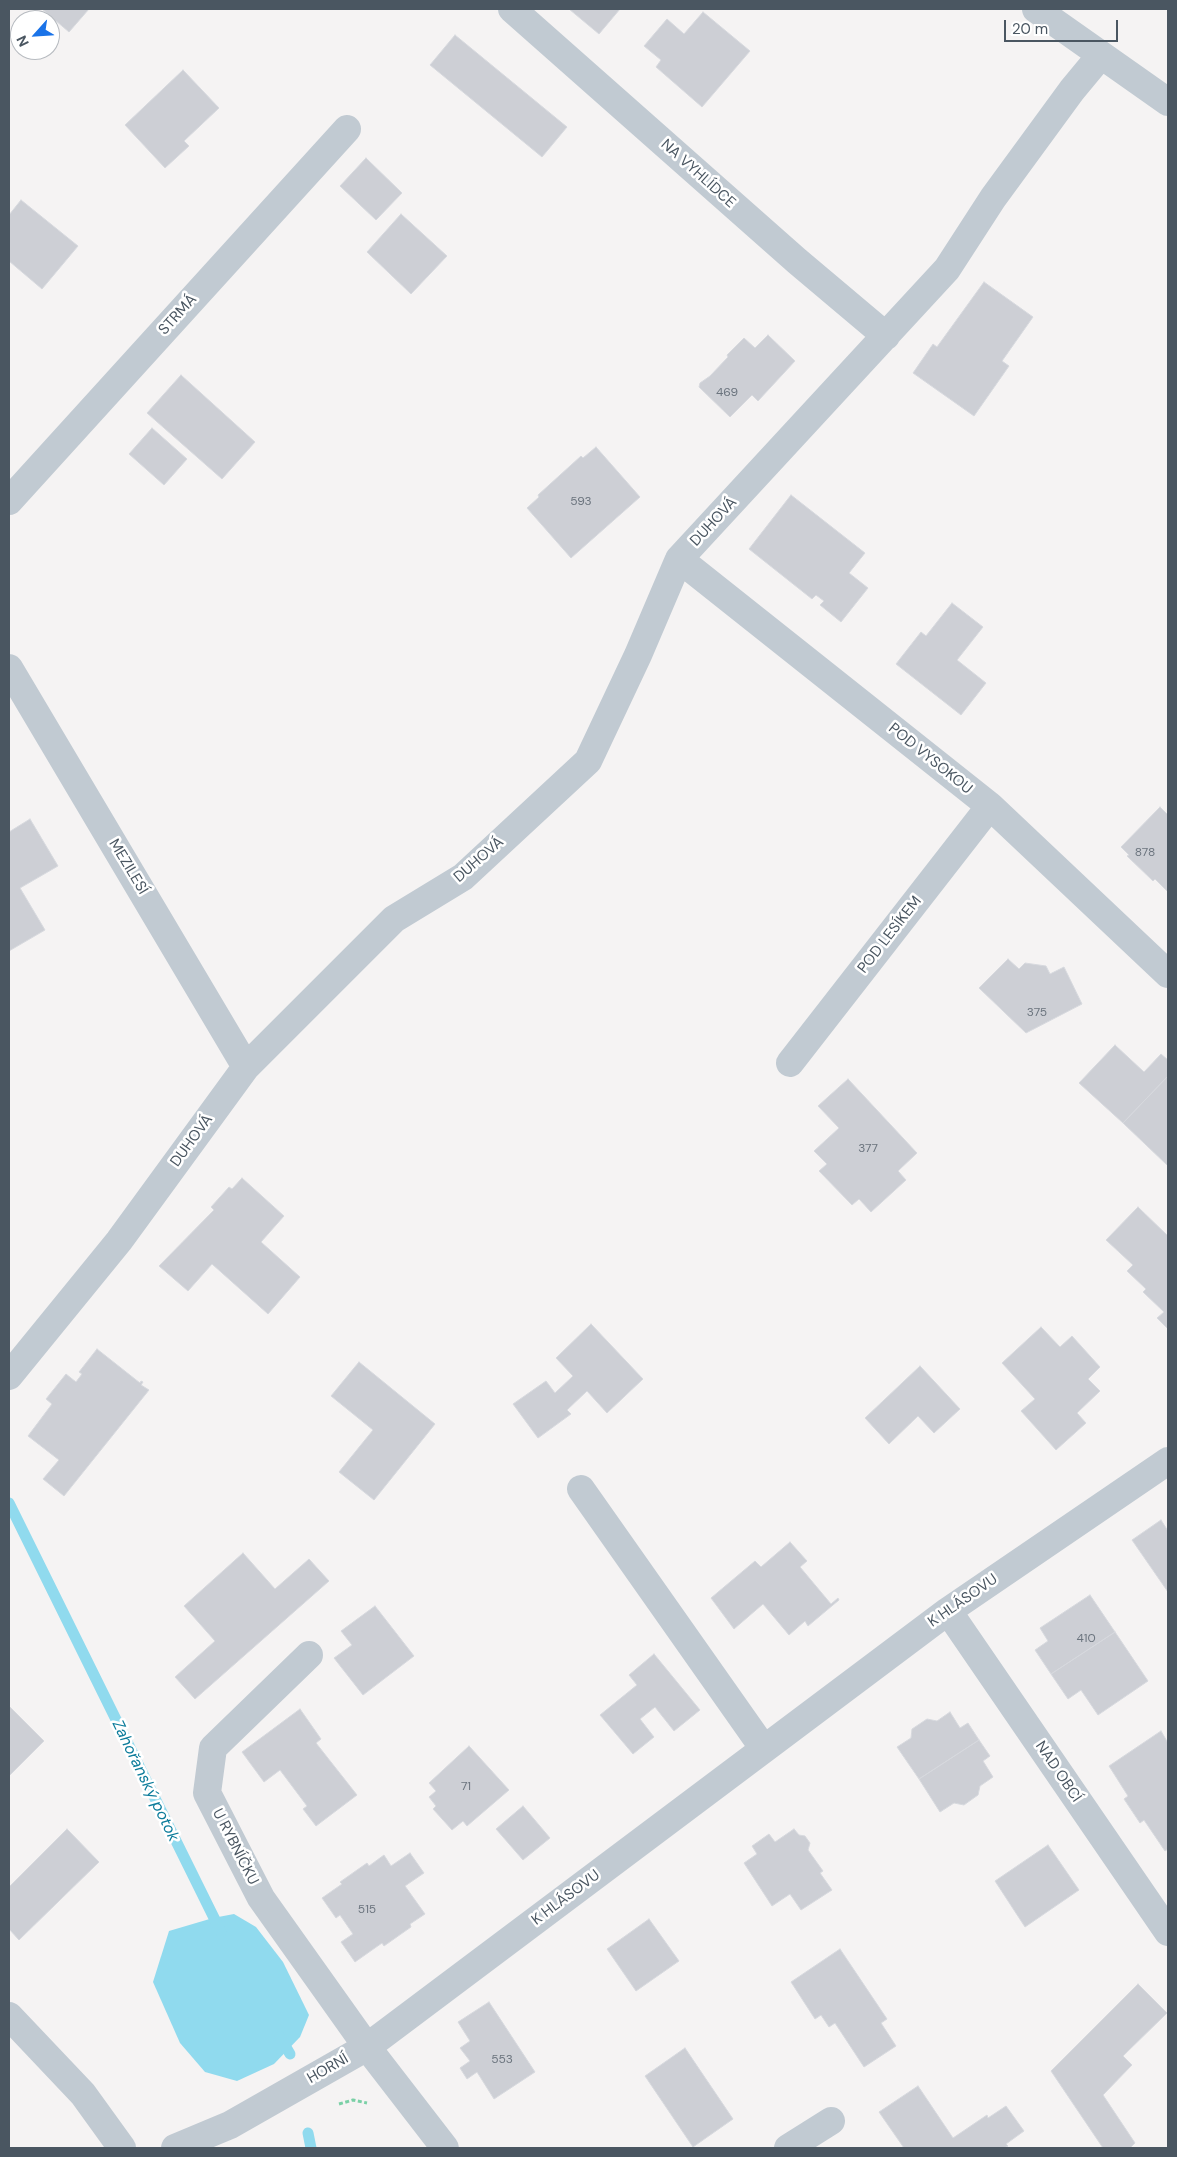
<!DOCTYPE html>
<meta charset="utf-8">
<style>
body{margin:0}
#map{position:relative;width:1177px;height:2157px;overflow:hidden;background:#f5f3f3;font-family:"DM Sans",sans-serif}
canvas{display:block}
.frame{position:absolute;inset:0;border:10px solid #4a5661;pointer-events:none}
.north{position:absolute;left:10px;top:10px;width:50px;height:50px;box-sizing:border-box;background:#fff;border:1px solid #b7bbc0;border-radius:50%;rotate:244deg;font-size:14px;font-weight:700;line-height:20px;text-align:center;color:#4a5661}
.north::after{content:'';display:block;margin:auto;width:18px;height:22px;background:#1a73e8;clip-path:polygon(50% 0,100% 100%,50% 72%,0 100%)}
.scale{position:absolute;left:1004px;top:20px;width:114px;height:22px;box-sizing:border-box;border:2px solid #4a5661;border-top:0;padding-left:6px;font-size:15px;line-height:18px;white-space:nowrap;color:#4a5661;-webkit-text-stroke:4px #fff;paint-order:stroke}
</style>
<div id="map">
<canvas width="1177" height="2157"></canvas>
<div class="frame"></div>
<div class="north">N</div>
<div class="scale">20 m</div>
</div>
<script>
const g = document.querySelector('canvas').getContext('2d');
g.lineJoin = 'round';
function fillPath(path, color) {
  g.fillStyle = color;
  g.fill(path, 'evenodd');
}
function toPath(rows) {
  const path = new Path2D();
  for (const r of rows) {
    path.moveTo(r[0], r[1]);
    for (let i = 2; i < r.length; i += 2) path.lineTo(r[i], r[i + 1]);
  }
  return path;
}
function stroke(path, color, width, dash) {
  g.strokeStyle = color;
  g.lineWidth = width;
  g.lineCap = dash ? 'butt' : 'round';
  g.setLineDash(dash || []);
  g.stroke(path);
}
function write(font, color, halo, rows, align = 'center') {
  g.font = font + ' "DM Sans",sans-serif';
  g.lineWidth = 5;
  g.setLineDash([]);
  g.textBaseline = 'middle';
  g.strokeStyle = halo;
  g.fillStyle = color;
  for (const [text, x, y, turn = 0] of rows) {
    g.save();
    g.translate(x, y);
    g.rotate((+turn || 0) * Math.PI / 180);
    g.textAlign = isNaN(turn) ? turn : align;
    if (halo) g.strokeText(text, 0, 0);
    g.fillText(text, 0, 0);
    g.restore();
  }
}
fillPath(toPath([
 [234,1914,256,1927,283,1962,309,2015,300,2037,274,2064,237,2081,205,2072,180,2043,153,1982,169,1931,213,1918]
]), '#90daee');
stroke(toPath([
 [9,1503,221,1932],
 [280,2037,290,2054],
 [308,2133,311,2148]
]), '#90daee', 11);
const building = toPath([
 [42,9,89,9,69,32,42,9],
 [569,9,620,9,599,34,569,9],
 [703,12,750,51,702,107,656,67,661,60,644,46,667,19,684,34,703,12],
 [455,35,567,127,542,157,430,65,455,35],
 [183,70,219,108,184,141,189,146,165,168,125,125,183,70],
 [366,158,402,193,376,220,340,186,366,158],
 [21,200,78,246,42,289,9,261,9,215,21,200],
 [401,214,447,256,411,294,367,252,401,214],
 [984,282,1033,317,1002,361,1009,366,974,416,913,373,933,344,937,347,984,282],
 [768,335,795,361,758,401,752,395,730,417,699,387,700,383,710,376,728,357,727,355,744,338,755,348,768,335],
 [181,375,255,442,222,479,147,413,181,375],
 [152,428,187,459,164,485,129,454,152,428],
 [596,447,640,497,571,558,527,508,539,497,538,495,581,456,583,458,596,447],
 [791,495,865,553,849,573,868,588,841,622,820,605,824,601,816,595,812,599,749,549,791,495],
 [952,603,983,627,957,660,986,683,961,715,896,664,921,632,926,636,952,603],
 [1160,807,1168,815,1168,892,1155,879,1153,881,1127,856,1129,855,1121,847,1160,807],
 [30,819,58,866,20,888,45,930,9,951,9,832,30,819],
 [1008,959,1019,969,1025,963,1046,966,1050,974,1064,967,1082,1004,1026,1033,979,988,1008,959],
 [1115,1045,1144,1072,1161,1054,1168,1060,1168,1076,1123,1123,1079,1083,1115,1045],
 [1168,1076,1168,1163,1167,1165,1123,1123,1168,1076],
 [848,1079,917,1153,898,1171,906,1180,871,1212,859,1199,852,1205,819,1171,827,1164,814,1151,839,1128,818,1106,848,1079],
 [242,1178,284,1216,261,1242,300,1277,268,1314,212,1264,188,1291,159,1266,214,1210,211,1207,229,1187,232,1189,242,1178],
 [1138,1207,1168,1236,1168,1329,1157,1318,1164,1312,1143,1292,1146,1289,1127,1271,1133,1265,1106,1240,1138,1207],
 [591,1324,643,1379,607,1413,587,1391,567,1410,571,1414,538,1438,513,1404,546,1381,555,1393,573,1376,556,1358,591,1324],
 [1041,1327,1060,1347,1072,1336,1100,1367,1088,1379,1100,1391,1077,1413,1086,1423,1056,1450,1021,1411,1035,1399,1002,1363,1041,1327],
 [97,1349,140,1383,141,1381,143,1382,141,1385,149,1390,64,1496,43,1479,59,1460,28,1436,52,1404,46,1399,66,1374,76,1382,82,1374,79,1372,97,1349],
 [359,1362,435,1424,374,1500,339,1472,373,1430,331,1396,359,1362],
 [920,1366,960,1409,934,1433,918,1416,889,1444,865,1418,920,1366],
 [1161,1520,1168,1531,1168,1592,1132,1540,1161,1520],
 [790,1542,807,1561,800,1567,831,1604,838,1598,839,1600,808,1626,805,1621,789,1635,763,1604,734,1629,711,1598,755,1561,761,1567,790,1542],
 [243,1553,275,1589,309,1559,329,1581,195,1699,175,1677,215,1641,184,1606,243,1553],
 [1090,1595,1115,1632,1051,1674,1035,1650,1048,1641,1040,1628,1090,1595],
 [375,1606,414,1656,363,1695,334,1658,352,1645,341,1631,375,1606],
 [1115,1632,1148,1681,1098,1715,1081,1690,1068,1699,1051,1674,1115,1632],
 [654,1654,700,1710,674,1731,655,1707,640,1719,654,1737,633,1754,600,1715,637,1685,629,1675,654,1654],
 [9,1706,44,1741,9,1776,9,1706],
 [300,1709,321,1739,316,1743,357,1795,316,1826,303,1809,307,1806,280,1770,264,1782,242,1752,300,1709],
 [950,1712,960,1728,968,1723,979,1740,919,1779,897,1747,911,1738,912,1729,927,1719,937,1721,950,1712],
 [1161,1731,1168,1743,1168,1849,1165,1851,1144,1820,1140,1823,1124,1799,1128,1796,1109,1766,1161,1731],
 [979,1740,990,1756,983,1761,993,1777,980,1786,978,1795,964,1805,954,1803,940,1812,919,1779,979,1740],
 [469,1746,509,1790,467,1826,463,1821,452,1830,433,1809,436,1806,429,1797,436,1791,429,1783,469,1746],
 [523,1806,550,1838,523,1860,496,1829,523,1806],
 [67,1829,99,1862,19,1940,9,1929,9,1887,67,1829],
 [794,1829,799,1835,805,1836,810,1843,808,1850,823,1871,820,1873,832,1890,801,1910,790,1894,772,1906,744,1863,757,1854,752,1846,769,1834,775,1842,794,1829],
 [1048,1845,1079,1890,1025,1927,995,1881,1048,1845],
 [410,1853,424,1873,405,1886,425,1914,410,1924,411,1927,384,1946,382,1943,355,1962,341,1942,353,1934,340,1915,336,1918,322,1898,342,1884,340,1882,367,1863,369,1866,384,1855,391,1866,410,1853],
 [649,1919,679,1961,636,1991,607,1949,649,1919],
 [840,1949,887,2019,881,2023,896,2046,864,2067,835,2023,829,2027,821,2015,815,2019,791,1982,840,1949],
 [1138,1984,1167,2013,1123,2056,1132,2065,1103,2095,1135,2143,1130,2148,1103,2148,1051,2071,1138,1984],
 [489,2002,535,2072,494,2099,477,2072,467,2079,460,2068,470,2061,460,2048,470,2041,458,2022,489,2002],
 [685,2048,733,2119,693,2147,645,2076,685,2048],
 [918,2086,953,2138,987,2115,988,2118,1006,2106,1024,2131,1006,2144,1008,2146,1004,2148,904,2148,879,2112,918,2086]
]);
fillPath(building, '#cdcfd5');
stroke(building, '#d7d9de', 1);
stroke(toPath([
 [339,2104,353,2100,367,2103]
]), '#7ad0a6', 3, [4, 2.5]);
stroke(toPath([
 [512,9,797,261,886,336],
 [1036,9,1168,102],
 [9,501,347,129],
 [679,559,990,806,1168,974],
 [9,668,246,1067],
 [790,1063,990,806],
 [9,1376,119,1241,246,1067,394,919,463,877,588,761,638,655,679,559,947,269,993,198,1072,90,1101,55],
 [581,1489,764,1749],
 [948,1611,1168,1932],
 [309,1655,213,1748,207,1793,261,1898,367,2047,948,1611,1168,1461],
 [9,2016,83,2094,122,2148],
 [175,2148,230,2125,367,2047,445,2148],
 [788,2148,831,2121]
]), '#c1cad2', 28);
write('12px', '#6b747e', null, [
 ["469",727,393],
 ["593",581,502],
 ["878",1145,853],
 ["375",1037,1013],
 ["377",868,1149],
 ["410",1086,1639],
 ["71",466,1787],
 ["515",367,1910],
 ["553",502,2060]
]);
write('15px', '#4a5661', '#fff', [
 ["NA VYHLÍDCE",698,174,42],
 ["STRMÁ",178,315,-48],
 ["DUHOVÁ",714,522,-47],
 ["POD VYSOKOU",930,759,39],
 ["DUHOVÁ",479,860,-41],
 ["MEZILESÍ",128,867,59],
 ["POD LESÍKEM",890,935,-52],
 ["DUHOVÁ",192,1141,-54],
 ["K HLÁSOVU",963,1601,-35],
 ["NAD OBCÍ",1058,1772,56],
 ["U RYBNÍČKU",235,1847,63],
 ["K HLÁSOVU",566,1898,-37],
 ["HORNÍ",328,2069,-30]
]);
write('italic 16px', '#0c7c9b', '#fff', [
 ["Zahořanský potok",145,1781,64]
]);
</script>
